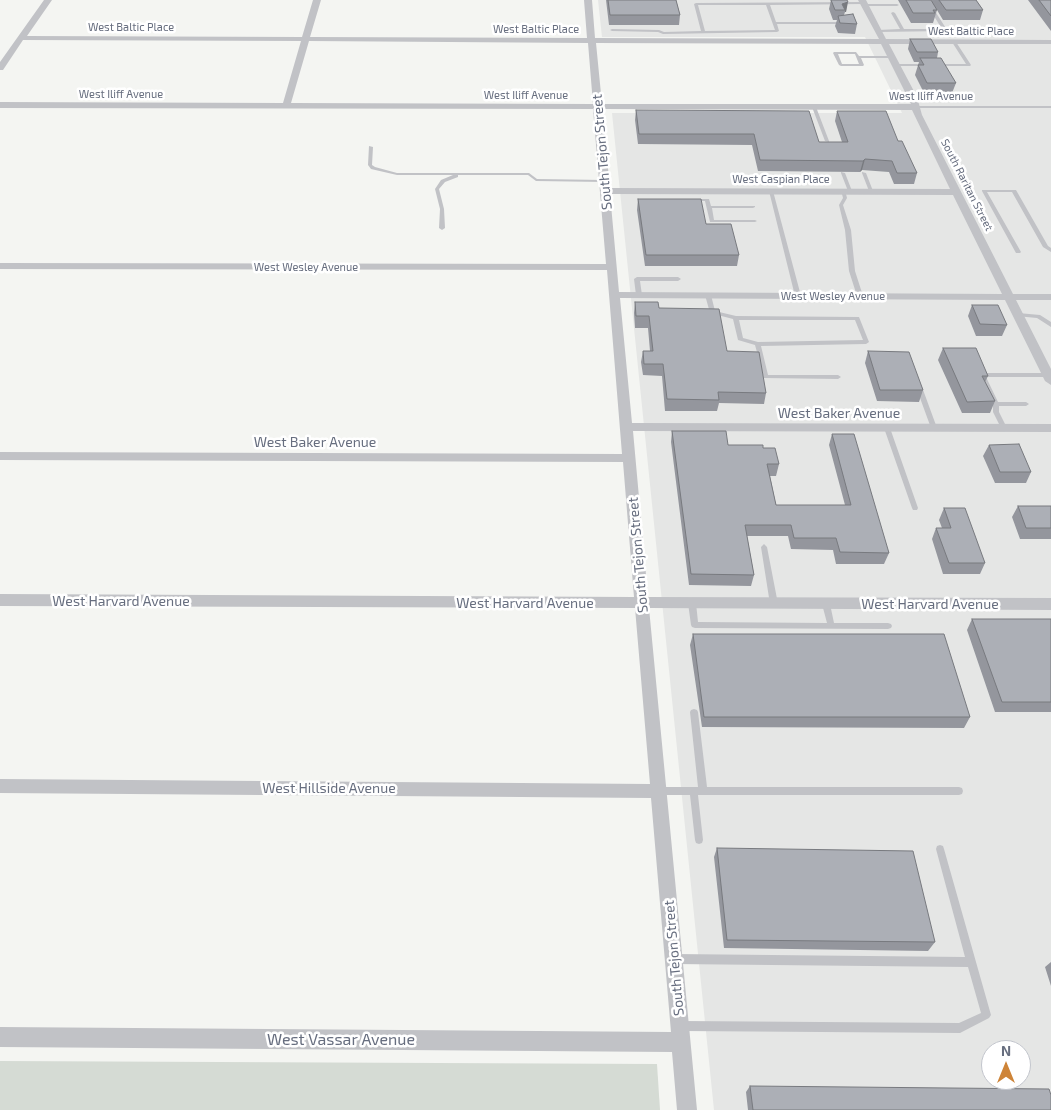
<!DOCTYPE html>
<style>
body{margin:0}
#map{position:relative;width:1051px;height:1110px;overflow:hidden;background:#f4f5f2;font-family:"Exo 2",sans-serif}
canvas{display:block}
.north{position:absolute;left:981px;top:1040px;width:50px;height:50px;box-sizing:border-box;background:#fff;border:1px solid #c2c5cc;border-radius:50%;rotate:0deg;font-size:14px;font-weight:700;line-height:20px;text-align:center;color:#676e7f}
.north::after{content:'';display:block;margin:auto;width:18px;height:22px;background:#ce8438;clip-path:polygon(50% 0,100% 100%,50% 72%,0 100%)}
</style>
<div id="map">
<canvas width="1051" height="1110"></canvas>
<div class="north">N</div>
</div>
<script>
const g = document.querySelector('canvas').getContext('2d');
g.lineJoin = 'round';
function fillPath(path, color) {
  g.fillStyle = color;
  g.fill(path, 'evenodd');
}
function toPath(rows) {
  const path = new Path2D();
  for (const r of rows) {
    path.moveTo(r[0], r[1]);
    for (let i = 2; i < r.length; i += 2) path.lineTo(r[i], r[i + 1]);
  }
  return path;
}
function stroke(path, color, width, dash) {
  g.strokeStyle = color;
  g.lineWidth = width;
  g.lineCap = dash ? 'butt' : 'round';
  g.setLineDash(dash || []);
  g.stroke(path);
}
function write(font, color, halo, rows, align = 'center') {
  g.font = font + ' "Exo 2",sans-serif';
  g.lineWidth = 5;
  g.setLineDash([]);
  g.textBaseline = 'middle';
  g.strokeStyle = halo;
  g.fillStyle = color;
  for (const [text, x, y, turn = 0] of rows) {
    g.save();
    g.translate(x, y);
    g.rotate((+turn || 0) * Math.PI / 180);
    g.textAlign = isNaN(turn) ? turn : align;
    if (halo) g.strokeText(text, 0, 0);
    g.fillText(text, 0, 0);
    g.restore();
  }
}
fillPath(toPath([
 [598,0,1051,0,1051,1110,714,1110,612,113,902,113,865,37,602,37],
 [991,1050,1021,1050,1021,1080,991,1080]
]), '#e5e6e5');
fillPath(toPath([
 [0,1061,657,1064,660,1110,0,1110]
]), '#d5dbd4');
fillPath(toPath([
 [924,0,928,0,947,30,946,31,878,32,876,31,878,30,900,29,891,13,893,12,895,13,904,29,942,29,924,0],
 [863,2,865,3,864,4,897,4,899,5,897,6,864,6,862,5,863,4,770,5,776,22,844,22,846,23,844,24,777,24,779,31,777,32,663,34,658,32,612,31,610,30,612,29,659,30,664,32,701,31,694,4,696,3,863,2],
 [698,5,766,5,775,30,705,31,698,5],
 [954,41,956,42,971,65,970,66,936,66,936,64,966,64,952,42,954,41],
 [834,52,856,52,859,56,892,56,894,57,892,58,861,58,864,65,863,66,841,66,839,65,833,53,834,52],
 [838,54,855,54,859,64,842,64,838,54],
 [895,64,926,64,928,65,926,66,895,66,895,64],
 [812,106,816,107,829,141,829,142,825,141,812,107,812,106],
 [914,106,1051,106,1051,108,916,108,914,107,914,106],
 [369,146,373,147,372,165,375,167,397,173,529,173,537,179,604,180,606,181,604,182,536,181,528,175,458,175,458,177,445,182,439,189,444,209,445,228,442,230,439,228,440,209,435,189,441,180,453,175,397,175,371,169,368,165,369,146],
 [841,172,845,173,852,191,852,192,848,191,841,173,841,172],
 [862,172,866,173,873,191,873,192,869,191,862,173,862,172],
 [769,190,773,191,801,296,800,297,798,298,795,296,769,191,769,190],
 [841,190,845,190,847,198,843,205,851,230,855,271,863,296,860,298,857,296,849,271,845,230,839,205,843,198,841,190],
 [982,190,1016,190,1048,246,1051,248,1051,252,1043,247,1012,192,987,192,1021,252,1020,253,1016,253,982,191,982,190],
 [692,199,709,199,711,206,755,206,755,207,753,208,712,208,714,220,755,220,757,221,755,222,710,222,705,201,694,201,692,200,692,199],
 [637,277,678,277,681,279,678,281,640,281,642,295,639,297,636,295,634,279,637,277],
 [708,293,711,295,715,311,736,316,859,317,869,342,866,344,761,346,768,375,838,375,841,377,838,379,764,378,755,345,738,340,733,319,710,313,705,295,708,293],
 [739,320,855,320,863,340,758,342,743,338,739,320],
 [1018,313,1040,315,1051,322,1051,327,1037,318,1016,316,1016,314,1018,313],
 [982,373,1048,373,1051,375,1048,377,986,377,998,402,1026,402,1029,404,1026,406,999,406,999,412,1007,428,1004,430,1001,428,993,412,993,404,979,375,982,373],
 [919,385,922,387,937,428,936,429,932,429,931,428,916,387,919,385],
 [887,426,890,428,918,508,917,510,913,510,912,508,884,428,887,426],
 [764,544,767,547,778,604,777,606,774,607,771,606,770,604,761,547,764,544],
 [692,600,695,601,696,603,698,622,827,623,822,604,823,602,826,601,829,602,830,604,834,623,888,623,891,624,892,626,891,628,888,629,695,628,692,627,691,625,688,603,689,601,692,600],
 [694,709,697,710,698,712,707,787,959,787,962,788,963,791,962,794,959,795,698,795,703,840,702,843,699,844,696,843,695,840,690,795,659,795,656,794,655,791,656,788,659,787,698,787,690,712,691,710,694,709],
 [940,845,943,846,944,849,991,1015,989,1018,960,1033,682,1031,679,1029,677,1026,679,1023,682,1021,959,1023,981,1013,968,967,674,964,671,962,669,959,671,956,674,954,965,957,936,849,937,846,940,845]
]), '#c1c2c6');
fillPath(toPath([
 [44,0,52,0,27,36,302,37,313,0,321,0,310,37,587,38,584,0,592,0,595,38,879,39,858,0,866,0,886,39,1051,40,1051,44,889,44,917,97,922,115,1013,294,1051,294,1051,300,1016,300,1051,369,1051,385,1045,381,1005,300,620,298,632,423,1051,424,1051,432,633,431,648,597,1051,598,1051,610,649,608,697,1110,677,1110,672,1052,0,1047,0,1027,671,1032,651,798,0,793,0,779,650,784,635,608,0,606,0,594,634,597,623,462,0,460,0,452,622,454,607,270,0,269,0,263,606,264,593,109,0,108,0,102,283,103,301,41,23,40,3,70,0,70,0,62,44,0],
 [309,41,588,43,593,104,291,103,309,41],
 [596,43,881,44,911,104,602,104,596,43],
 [602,109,912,110,950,189,610,188,602,109],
 [610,194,953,195,1002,294,619,292,610,194]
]), '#c1c2c6');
fillPath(toPath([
 [606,0,676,0,680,15,679,25,609,25],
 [831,0,847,0,846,12,845,12,844,15,857,24,855,34,838,33,835,26,837,20,833,20,829,9],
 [898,0,931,0,932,2,932,0,976,0,983,10,980,20,943,20,937,10,933,23,911,23],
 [1028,0,1051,0,1051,31],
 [910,39,938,52,937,58,956,83,952,93,924,93,915,75,919,62,914,62,908,49],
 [636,110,819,142,842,142,835,121,837,111,898,141,917,173,914,184,894,184,889,172,862,170,860,172,758,171,752,145,638,144,635,120],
 [638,199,706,224,739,255,737,266,645,266,637,210],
 [635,302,659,308,727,351,766,393,764,404,719,403,717,411,665,411,662,376,643,375,641,362,643,351,650,351,648,328,635,328,634,313],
 [972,305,1007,325,1002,336,976,336,968,316],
 [943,348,988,376,985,382,995,401,990,413,962,413,938,360],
 [868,351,923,390,919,402,877,401,865,363],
 [672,431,728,445,763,448,779,464,776,476,770,476,776,505,845,505,829,445,832,434,889,553,884,564,836,564,833,550,791,549,788,536,747,536,754,575,751,586,689,585,671,442],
 [989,445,1031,472,1026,483,995,483,983,456],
 [1018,506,1051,506,1051,539,1020,539,1012,517],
 [944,508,985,563,980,574,943,574,932,539,936,528,942,528,939,520],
 [972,619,1051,619,1051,712,995,712,967,630],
 [693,634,970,717,964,728,702,727,690,645],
 [717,848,935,942,928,951,724,948,714,857],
 [1051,962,1051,986,1045,967],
 [750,1086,1051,1110,748,1110,746,1092]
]), '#94969d');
fillPath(toPath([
 [848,2,846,12,845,12,845,10,842,4],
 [865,159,862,170,860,172,863,161]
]), '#787a7f');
const building = toPath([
 [608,0,676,0,680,15,610,15,608,0],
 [831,0,847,0,848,2,842,4,845,10,835,10,831,0],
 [906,0,931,0,937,10,933,10,935,13,913,13,906,0],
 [939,0,976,0,983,10,946,10,939,0],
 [1039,0,1051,0,1051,16,1039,0],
 [853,14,857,24,840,23,838,16,853,14],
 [910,39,931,39,938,52,917,52,910,39],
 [920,58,941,58,956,83,927,83,918,65,924,65,920,58],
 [636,110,809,111,819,142,848,142,837,111,886,111,898,141,902,141,917,173,897,173,892,161,865,159,863,161,760,160,754,134,639,134,636,110],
 [638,199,701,199,706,224,731,224,739,255,646,255,638,199],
 [635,302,658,302,659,308,719,309,727,351,759,352,766,393,718,392,719,400,667,399,663,364,644,364,643,351,653,351,649,316,636,316,635,302],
 [972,305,998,305,1007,325,980,324,972,305],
 [943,348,976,348,988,376,982,376,995,401,967,402,943,348],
 [868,351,909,352,923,390,880,390,868,351],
 [672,431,726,431,728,445,763,445,763,448,775,448,779,464,767,464,776,505,851,505,832,434,854,434,889,553,840,552,836,538,794,538,791,525,745,525,754,575,691,574,672,431],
 [1019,444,1031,472,1000,472,989,445,1019,444],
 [1018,506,1051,506,1051,528,1026,528,1018,506],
 [944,508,965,508,985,563,949,563,936,528,951,528,944,508],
 [972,619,1051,619,1051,702,1002,702,972,619],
 [693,634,944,634,970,717,704,717,693,634],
 [717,848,913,851,935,942,727,940,717,848],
 [750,1086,1049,1089,1051,1095,1051,1110,753,1110,750,1086]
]);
fillPath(building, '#acafb6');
stroke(building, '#787a7f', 1);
write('11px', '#676e7f', '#fff', [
 ["West Baltic Place",131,27],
 ["West Baltic Place",536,29],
 ["West Baltic Place",971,31],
 ["West Iliff Avenue",121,94],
 ["West Iliff Avenue",526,95],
 ["West Iliff Avenue",931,96],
 ["West Caspian Place",781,179],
 ["South Raritan Street",967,185,63],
 ["West Wesley Avenue",306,267],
 ["West Wesley Avenue",833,296]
]);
write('14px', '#676e7f', '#fff', [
 ["South Tejon Street",602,152,-95],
 ["West Baker Avenue",839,413],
 ["West Baker Avenue",315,442],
 ["South Tejon Street",638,555,-95],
 ["West Harvard Avenue",121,601],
 ["West Harvard Avenue",525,603],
 ["West Harvard Avenue",930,604],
 ["West Hillside Avenue",329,788],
 ["South Tejon Street",674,958,-95]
]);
write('16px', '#676e7f', '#fff', [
 ["West Vassar Avenue",341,1040]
]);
</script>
